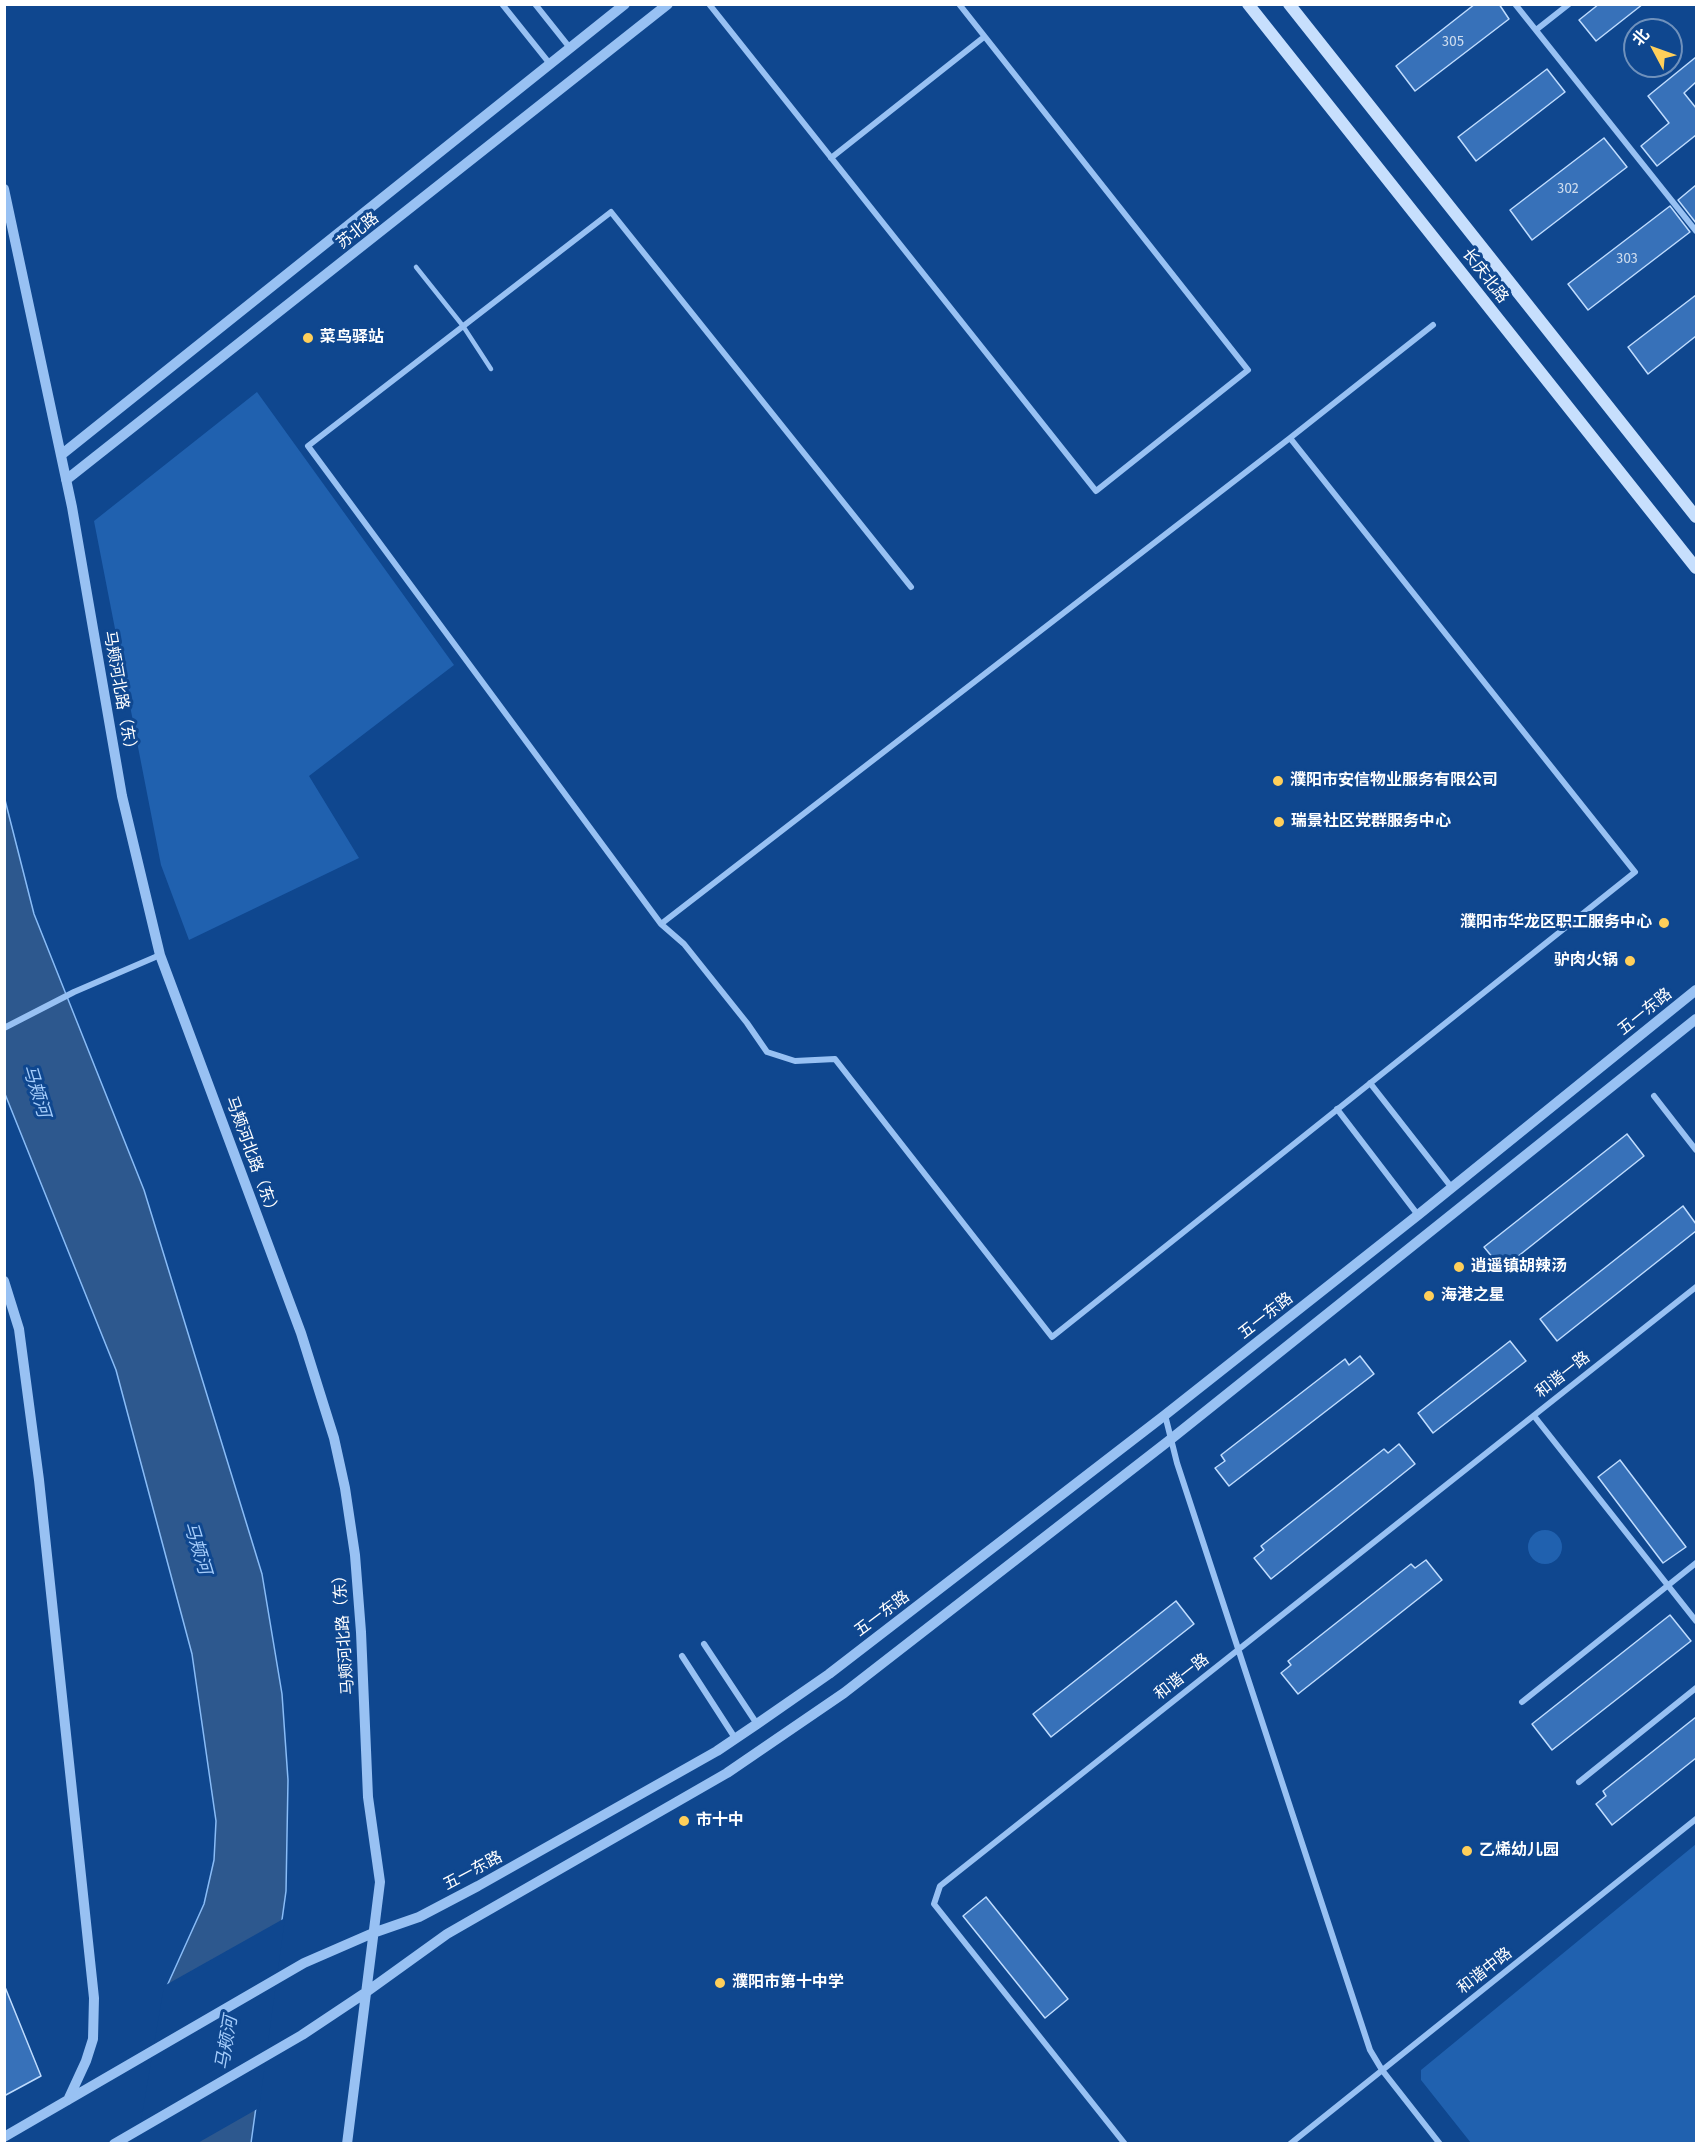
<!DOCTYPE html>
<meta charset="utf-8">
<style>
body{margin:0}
#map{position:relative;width:1701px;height:2148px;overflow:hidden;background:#0f478f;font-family:"Fira Sans","Noto Sans SC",sans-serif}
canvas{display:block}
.frame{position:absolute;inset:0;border:6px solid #fff;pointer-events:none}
.north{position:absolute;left:1623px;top:18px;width:60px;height:60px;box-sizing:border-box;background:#0f478f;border:2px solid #6f91bc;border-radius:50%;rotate:311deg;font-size:16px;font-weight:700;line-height:24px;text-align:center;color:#fff}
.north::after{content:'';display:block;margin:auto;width:21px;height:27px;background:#ffcf5a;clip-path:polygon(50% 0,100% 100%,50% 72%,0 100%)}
</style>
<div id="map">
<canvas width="1701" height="2148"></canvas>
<div class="frame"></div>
<div class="north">北</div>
</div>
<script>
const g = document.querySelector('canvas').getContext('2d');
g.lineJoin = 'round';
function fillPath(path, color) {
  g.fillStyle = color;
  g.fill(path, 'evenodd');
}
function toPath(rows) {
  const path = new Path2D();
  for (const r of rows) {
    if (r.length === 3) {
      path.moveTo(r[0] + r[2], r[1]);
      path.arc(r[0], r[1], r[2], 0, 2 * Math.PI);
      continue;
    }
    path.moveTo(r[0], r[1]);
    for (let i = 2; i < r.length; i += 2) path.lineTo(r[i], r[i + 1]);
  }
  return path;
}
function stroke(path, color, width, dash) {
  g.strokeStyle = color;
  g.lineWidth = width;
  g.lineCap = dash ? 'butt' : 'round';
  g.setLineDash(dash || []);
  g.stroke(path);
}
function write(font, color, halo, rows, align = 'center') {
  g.font = font + ' "Fira Sans","Noto Sans SC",sans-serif';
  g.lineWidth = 6;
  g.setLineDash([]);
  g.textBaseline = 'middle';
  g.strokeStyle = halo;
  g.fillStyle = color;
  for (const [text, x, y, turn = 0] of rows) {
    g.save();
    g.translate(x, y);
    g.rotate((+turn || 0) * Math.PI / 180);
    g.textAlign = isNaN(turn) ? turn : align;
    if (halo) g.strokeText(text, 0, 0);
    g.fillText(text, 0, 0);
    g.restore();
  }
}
fillPath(toPath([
 [257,392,454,665,309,776,359,858,189,940,161,865,94,521],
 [1545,1547,17],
 [1696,1844,1696,2143,1471,2143,1421,2080,1421,2070]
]), '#2061af');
const water = toPath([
 [4,796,34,914,144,1190,262,1574,282,1694,288,1780,286,1891,251,2143,140,2143,167,1986,204,1904,214,1860,216,1821,192,1654,116,1370,5,1094,4,796]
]);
fillPath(water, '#2d588e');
stroke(water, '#89bcf7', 1.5);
fillPath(toPath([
 [285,1918,259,2108,196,2144,137,2144,164,1986]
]), '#0f478f');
const building = toPath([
 [1475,4,1499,4,1509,19,1415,91,1396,66,1475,4],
 [1599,4,1643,4,1596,41,1579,20,1599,4],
 [1696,57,1696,82,1684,93,1696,108,1696,135,1657,166,1641,146,1669,123,1648,96,1696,57],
 [1547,69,1565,92,1476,161,1458,137,1547,69],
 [1604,138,1627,167,1532,240,1510,210,1604,138],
 [1696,185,1696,223,1678,200,1696,185],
 [1670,206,1690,232,1588,310,1568,284,1670,206],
 [1696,295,1696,336,1648,374,1628,347,1696,295],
 [1627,1134,1644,1156,1502,1269,1484,1247,1627,1134],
 [1683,1206,1696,1224,1696,1231,1557,1341,1540,1319,1683,1206],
 [1510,1341,1526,1361,1433,1433,1418,1413,1510,1341],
 [1360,1356,1374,1374,1229,1486,1215,1468,1225,1461,1221,1455,1345,1359,1349,1365,1360,1356],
 [1399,1444,1415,1464,1271,1579,1254,1558,1264,1550,1261,1546,1384,1449,1388,1453,1399,1444],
 [1620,1460,1686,1547,1663,1563,1598,1477,1620,1460],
 [1426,1560,1442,1580,1298,1694,1281,1673,1291,1665,1288,1661,1411,1564,1415,1568,1426,1560],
 [1176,1601,1194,1624,1051,1737,1033,1714,1176,1601],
 [1670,1615,1691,1641,1552,1750,1532,1724,1670,1615],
 [1696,1717,1696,1758,1612,1825,1596,1804,1606,1796,1603,1791,1696,1717],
 [986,1897,1068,1999,1045,2018,963,1916,986,1897],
 [5,1987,41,2076,4,2096,4,1988,5,1987]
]);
fillPath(building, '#3771b9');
stroke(building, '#bfdcfe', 1.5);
stroke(toPath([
 [416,267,463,326,491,369]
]), '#98c1f3', 4.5);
stroke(toPath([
 [502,4,550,64],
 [535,4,570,48],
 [709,4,1096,491,1248,370,959,4],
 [1515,4,1696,231],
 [1536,30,1569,4],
 [831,158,984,37],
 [911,587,611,212,308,446,661,924,684,944,747,1023,767,1052,795,1061,835,1059,1052,1337,1635,872,1290,438],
 [661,924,1290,438,1433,325],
 [4,1028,74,992,160,955],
 [1370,1083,1452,1188],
 [1654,1096,1696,1150],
 [1337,1109,1418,1215],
 [1165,1415,1177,1463,1370,2050,1382,2070,1440,2144],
 [1534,1416,1696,1621],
 [704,1644,757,1724],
 [682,1656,735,1738],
 [1522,1702,1696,1563],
 [1579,1782,1696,1688],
 [1125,2144,934,1904,940,1886,1696,1287],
 [1290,2144,1696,1819]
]), '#98c1f3', 6);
stroke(toPath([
 [4,189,72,507,122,796,160,955,301,1333,334,1438,345,1488,355,1555,361,1632,368,1797,380,1882,347,2144],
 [61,455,625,4],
 [66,480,668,4],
 [4,1281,19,1329,39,1480,94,1998,93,2039,86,2061,68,2100],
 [4,2137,304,1963,373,1933,419,1917,478,1886,717,1751,757,1724,829,1674,1165,1415,1418,1215,1696,990],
 [114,2144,302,2035,365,1993,447,1934,727,1773,844,1693,1171,1439,1696,1019]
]), '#98c1f3', 10);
stroke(toPath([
 [1248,4,1696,568],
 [1289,4,1696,517]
]), '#c7dffd', 12);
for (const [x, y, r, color] of [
 [308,338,6,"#ffcf5a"],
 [1278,781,6,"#ffcf5a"],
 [1279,822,6,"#ffcf5a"],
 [1664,923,6,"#ffcf5a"],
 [1630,961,6,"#ffcf5a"],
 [1459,1267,6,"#ffcf5a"],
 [1429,1296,6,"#ffcf5a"],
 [684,1821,6,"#ffcf5a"],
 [1467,1851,6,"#ffcf5a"],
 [720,1983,6,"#ffcf5a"]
]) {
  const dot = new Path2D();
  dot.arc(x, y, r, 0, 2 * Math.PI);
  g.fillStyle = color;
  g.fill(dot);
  stroke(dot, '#0f478f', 2);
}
write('14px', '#cddcee', null, [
 ["305",1453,42],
 ["302",1568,189],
 ["303",1627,259]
]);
write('16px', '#fff', '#0f478f', [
 ["苏北路",358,231,-38],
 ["长庆北路",1485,276,52],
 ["马颊河北路（东）",120,694,80],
 ["五一东路",1645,1012,-39],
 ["马颊河北路（东）",252,1157,70],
 ["五一东路",1266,1316,-38],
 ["和谐一路",1563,1375,-38],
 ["五一东路",882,1614,-37],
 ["马颊河北路（东）",344,1631,-94],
 ["和谐一路",1182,1677,-38],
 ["五一东路",473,1871,-28],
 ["和谐中路",1485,1971,-38]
]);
write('bold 16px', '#fff', '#0f478f', [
 ["菜鸟驿站",320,338],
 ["濮阳市安信物业服务有限公司",1290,781],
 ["瑞景社区党群服务中心",1291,822],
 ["濮阳市华龙区职工服务中心",1652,923,"right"],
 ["驴肉火锅",1618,961,"right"],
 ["逍遥镇胡辣汤",1471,1267],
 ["海港之星",1441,1296],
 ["市十中",696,1821],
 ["乙烯幼儿园",1479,1851],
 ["濮阳市第十中学",732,1983]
], 'left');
write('italic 18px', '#a4ccfb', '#0f478f', [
 ["马颊河",36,1091,73],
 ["马颊河",197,1548,73],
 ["马颊河",227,2043,-80]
]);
</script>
